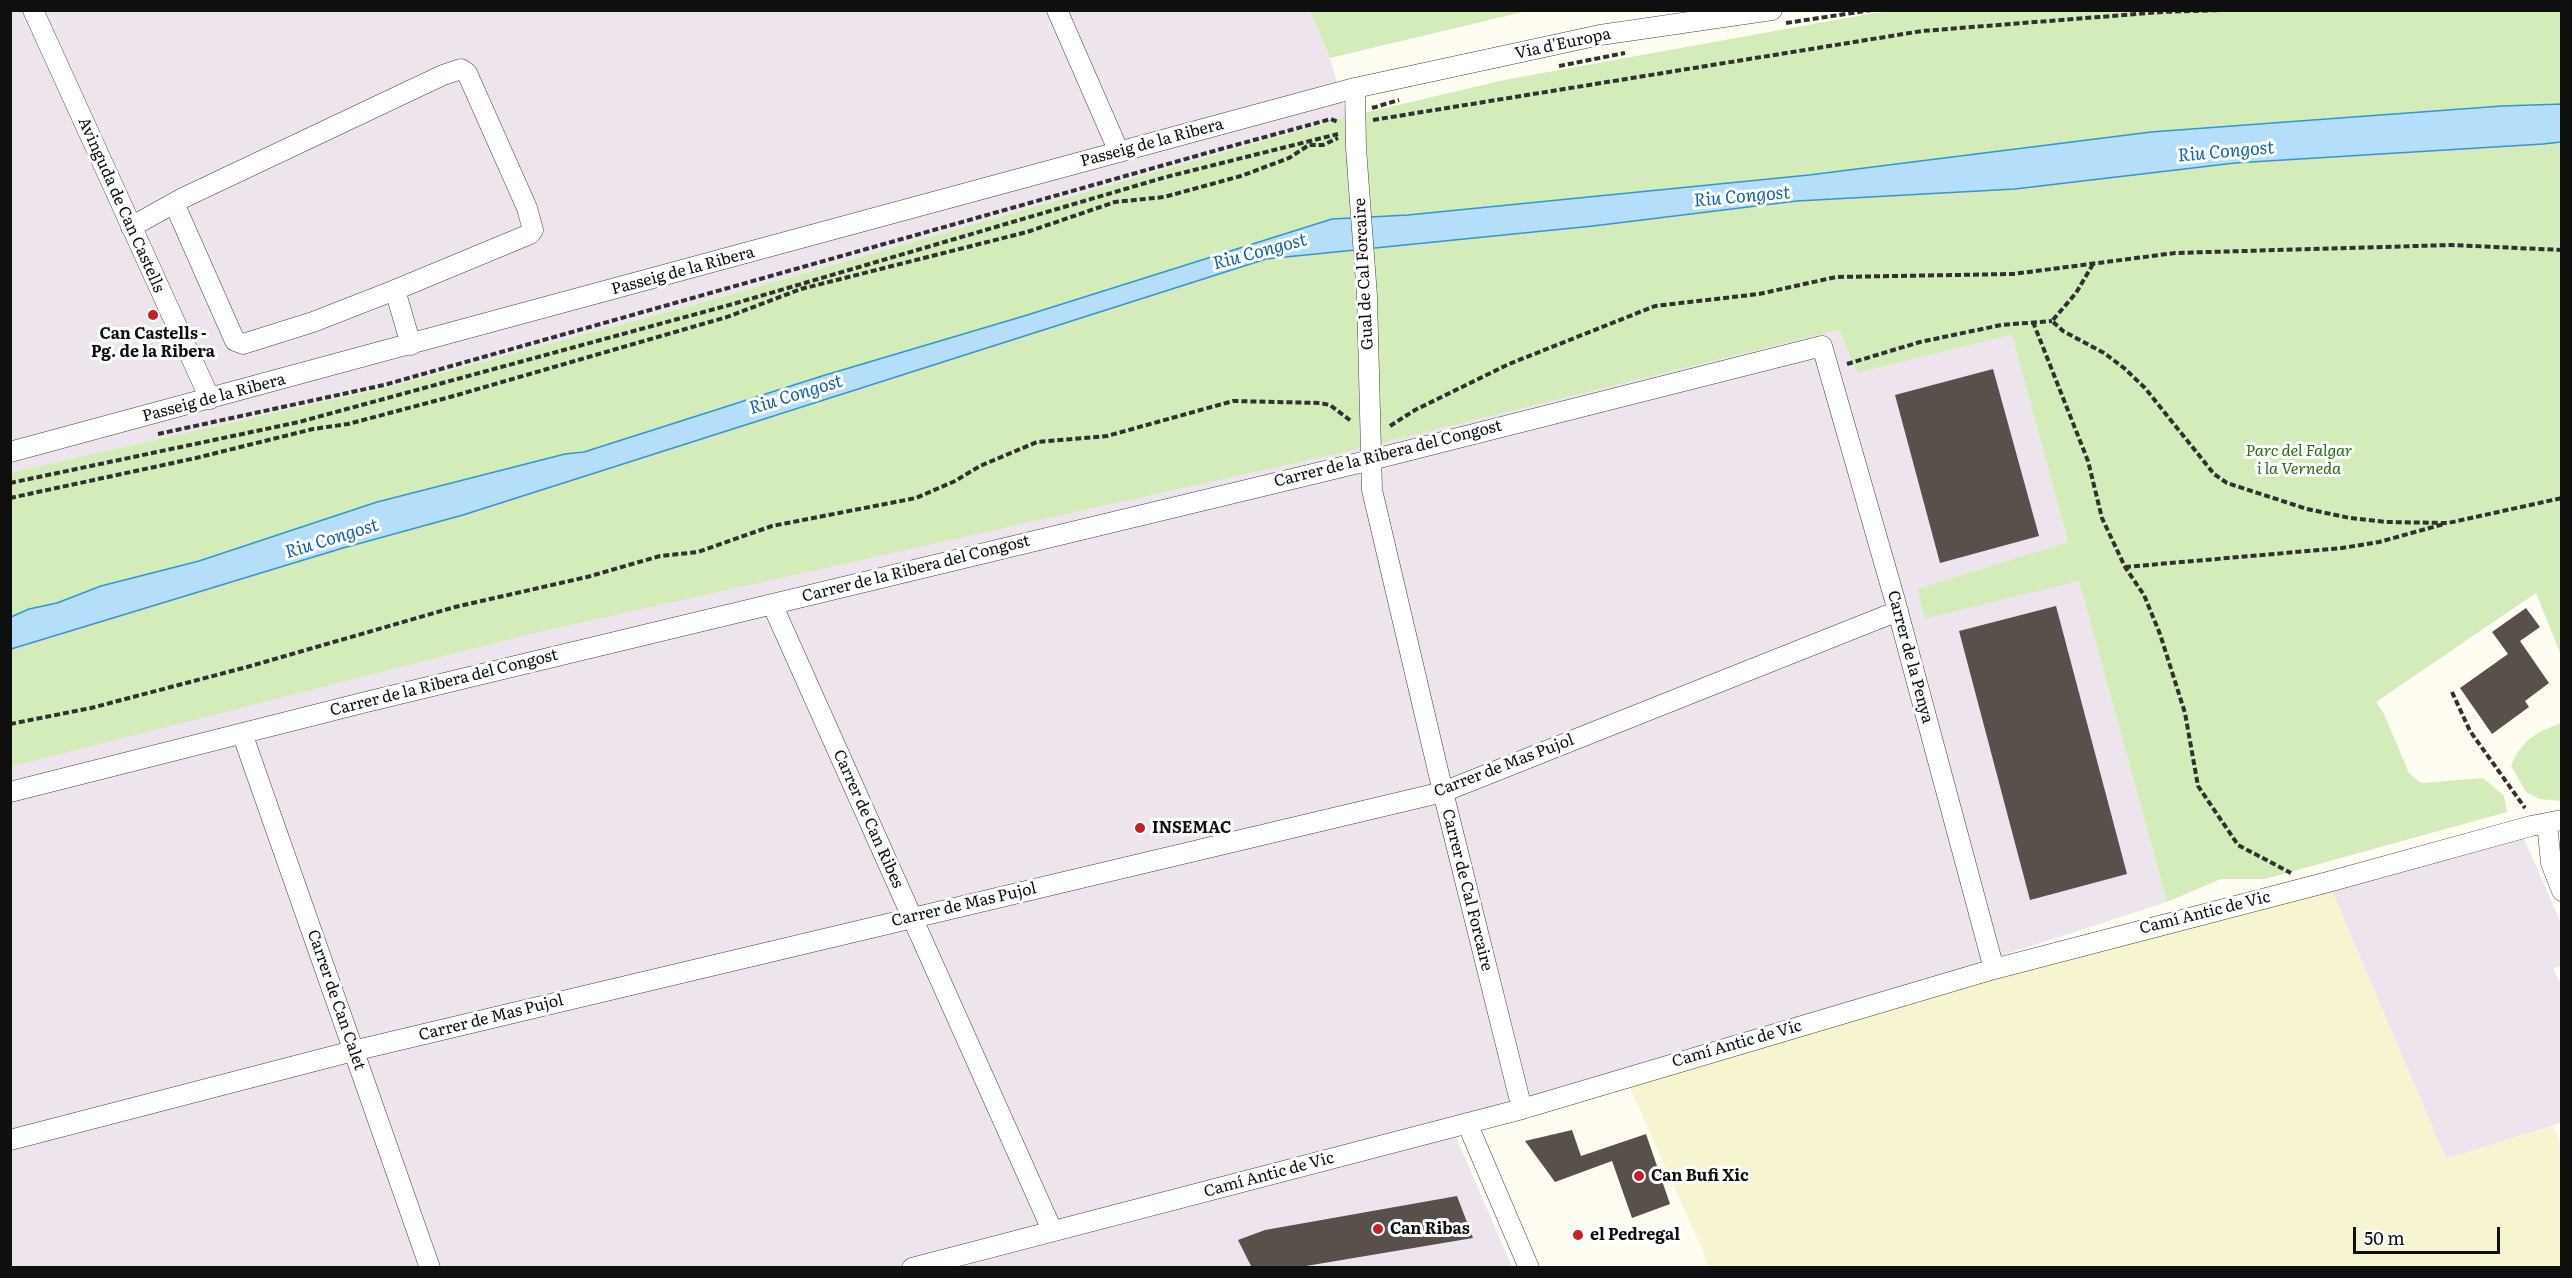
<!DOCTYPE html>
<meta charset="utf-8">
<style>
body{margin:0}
#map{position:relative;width:2572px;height:1278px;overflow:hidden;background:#fffdf2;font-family:Literata,serif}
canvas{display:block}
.frame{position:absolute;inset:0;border:12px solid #0f0f0f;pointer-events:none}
.scale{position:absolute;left:2353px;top:1227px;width:147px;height:27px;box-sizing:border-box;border:3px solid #0f0f0f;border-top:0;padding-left:8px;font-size:18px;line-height:21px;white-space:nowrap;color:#0f0f0f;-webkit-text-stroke:4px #fff;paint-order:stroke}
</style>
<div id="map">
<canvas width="2572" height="1278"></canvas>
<div class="frame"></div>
<div class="scale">50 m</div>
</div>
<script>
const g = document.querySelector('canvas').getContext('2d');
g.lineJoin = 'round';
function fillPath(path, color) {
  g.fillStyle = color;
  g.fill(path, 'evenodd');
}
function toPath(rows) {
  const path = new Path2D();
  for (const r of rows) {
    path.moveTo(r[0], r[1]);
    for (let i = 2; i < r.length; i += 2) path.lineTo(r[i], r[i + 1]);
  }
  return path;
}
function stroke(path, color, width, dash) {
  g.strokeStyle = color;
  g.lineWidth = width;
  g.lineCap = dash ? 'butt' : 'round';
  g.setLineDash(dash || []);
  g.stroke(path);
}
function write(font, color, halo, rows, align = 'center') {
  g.font = font + ' Literata,serif';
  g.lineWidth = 6;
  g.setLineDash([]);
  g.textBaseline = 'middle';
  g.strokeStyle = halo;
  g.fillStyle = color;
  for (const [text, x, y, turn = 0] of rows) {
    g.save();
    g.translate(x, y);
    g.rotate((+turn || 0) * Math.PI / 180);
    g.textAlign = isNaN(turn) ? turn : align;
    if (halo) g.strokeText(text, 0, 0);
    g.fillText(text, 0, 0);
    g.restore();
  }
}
fillPath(toPath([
 [10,11,1310,11,1330,58,1347,117,693,305,393,386,11,473],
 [1839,330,1857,373,2012,335,2068,542,1917,589,1925,619,2079,581,2167,902,1625,1077,1453,1130,1512,1267,11,1268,11,767,531,634,1341,453],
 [2523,837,2561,923,2561,965,2553,969,2561,984,2561,1123,2446,1159,2328,882]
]), '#ede4ee');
fillPath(toPath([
 [2328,882,2446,1159,2554,1126,2562,1148,2561,1267,1708,1267,1702,1249,1625,1077]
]), '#f7f4d0');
fillPath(toPath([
 [1310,11,1527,11,1330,58],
 [1903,11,2561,11,2561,103,2502,106,2151,132,1809,175,1408,215,1332,219,1024,316,822,376,584,452,565,454,377,502,199,561,57,603,29,609,11,617,10,473,393,386,693,305,1347,117,1504,80,1874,13],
 [2561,142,2561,655,2536,593,2376,702,2384,714,2409,773,2421,783,2483,778,2504,796,2507,812,2265,879,2221,879,2167,902,2079,581,1925,619,1917,589,2068,542,2012,335,1857,373,1839,330,1341,453,531,634,11,767,11,649,343,548,463,515,1266,259,1593,226,1797,201,2015,189,2235,163],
 [2561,723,2561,801,2540,799,2526,792,2511,766,2517,753,2527,741,2539,732]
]), '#d3ecb9');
const water = toPath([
 [2561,104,2561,142,2543,144,2235,163,2015,189,1797,201,1593,226,1266,259,463,515,343,548,11,649,11,617,29,609,57,603,101,586,199,561,377,502,565,454,584,452,822,376,1024,316,1332,219,1408,215,1809,175,2151,132,2502,106,2561,104]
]);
fillPath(water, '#b4def9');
stroke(water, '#3793d3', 1.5);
fillPath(toPath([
 [1993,369,2039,536,1940,563,1895,395],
 [2056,606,2127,874,2030,900,1959,631],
 [2526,608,2540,627,2520,641,2549,683,2525,701,2529,707,2492,734,2460,688,2508,654,2492,632],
 [1572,1130,1581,1156,1646,1134,1670,1204,1632,1218,1612,1161,1555,1182,1525,1141],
 [1457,1196,1473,1238,1294,1268,1252,1268,1238,1240,1265,1230]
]), '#59504b');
const minor = toPath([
 [33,10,210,399],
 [1057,10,1119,152],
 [1355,88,1356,148,1367,296,1372,490,1443,792,1522,1109],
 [174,203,235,341,243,344,313,322,395,290],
 [131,227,183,198,443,75,461,69,467,73,527,208,533,230,530,234,395,290,411,345],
 [10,452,1355,88,1600,35,1772,10],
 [772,604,1052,1230],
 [242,733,430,1268],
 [10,792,366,702,1371,460,1822,346,1894,597,1994,969],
 [2547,823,2551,863,2562,891],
 [1467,1123,1529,1268],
 [10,1140,353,1051,1443,792,1898,611],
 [912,1268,1522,1109,1994,969,2328,882,2531,826,2562,820]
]);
stroke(minor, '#424242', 21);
stroke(toPath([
 [1786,23,1872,10],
 [1559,66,1625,53],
 [1372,108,1399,100],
 [1373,120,1922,31,2162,12,2222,10],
 [2093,264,2076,293,2052,321,2063,331,2104,353,2124,368,2145,388,2214,474,2227,483,2307,509,2350,518,2386,522,2448,523,2562,498],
 [2033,322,2088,461,2102,518,2125,567,2144,595,2160,634,2185,713,2198,786,2238,845,2291,873],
 [1847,364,1920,342,2001,325,2052,321],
 [1390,426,1415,410,1509,364,1655,306,1759,294,1836,277,2013,274,2175,253,2451,245,2562,250],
 [158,434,384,385,1221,149,1331,119,1338,122],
 [10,483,299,422,733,304,1166,177,1338,134],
 [10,498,196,458,313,429,348,424,450,397,727,317,801,289,1027,232,1115,202,1164,197,1241,176,1289,158,1309,145,1323,145,1338,138],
 [2125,567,2342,548,2379,542,2444,524],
 [2452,692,2470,731,2525,808],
 [10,724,91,708,247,667,455,607,587,577,660,556,698,552,772,526,916,498,955,481,980,466,1037,442,1107,436,1233,401,1320,403,1330,405,1351,421]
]), '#313131', 4, [6, 3]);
stroke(minor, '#fff', 20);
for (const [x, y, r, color] of [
 [153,315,6,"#c62026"],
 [1140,828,6,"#c62026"],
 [1639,1176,6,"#c62026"],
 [1378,1229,6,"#c62026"],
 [1578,1235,6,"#c62026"]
]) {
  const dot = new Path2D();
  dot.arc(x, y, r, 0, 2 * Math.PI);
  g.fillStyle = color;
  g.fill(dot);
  stroke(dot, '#fff', 2);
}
write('16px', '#0f0f0f', '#fff', [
 ["Via d'Europa",1563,44,-12],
 ["Passeig de la Ribera",1152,143,-15],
 ["Avinguda de Can Castells",121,205,66],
 ["Passeig de la Ribera",683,271,-15],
 ["Gual de Cal Forcaire",1364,274,-93],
 ["Passeig de la Ribera",214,398,-15],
 ["Carrer de la Ribera del Congost",1388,454,-14],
 ["Carrer de la Ribera del Congost",916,569,-14],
 ["Carrer de la Penya",1910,657,75],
 ["Carrer de la Ribera del Congost",444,683,-14],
 ["Carrer de Mas Pujol",1504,766,-21],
 ["Carrer de Can Ribes",868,819,66],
 ["Carrer de Cal Forcaire",1467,890,76],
 ["Carrer de Mas Pujol",964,905,-13],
 ["Camí Antic de Vic",2205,913,-14],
 ["Carrer de Can Calet",336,1000,71],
 ["Carrer de Mas Pujol",491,1018,-14],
 ["Camí Antic de Vic",1737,1044,-16],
 ["Camí Antic de Vic",1269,1175,-15]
]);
write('bold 16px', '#0f0f0f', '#fff', [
 ["Can Castells -",153,334,"center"],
 ["Pg. de la Ribera",153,352,"center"],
 ["INSEMAC",1152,828],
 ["Can Bufi Xic",1651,1176],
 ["Can Ribas",1390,1229],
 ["el Pedregal",1590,1235]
], 'left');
write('italic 16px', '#2b6b1c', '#fff', [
 ["Parc del Falgar",2299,451],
 ["i la Verneda",2299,469]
]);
write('italic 18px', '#1264a8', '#fff', [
 ["Riu Congost",2226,152,-5],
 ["Riu Congost",1742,197,-5],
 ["Riu Congost",1260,252,-15],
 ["Riu Congost",796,395,-17],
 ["Riu Congost",332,539,-17]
]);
</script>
